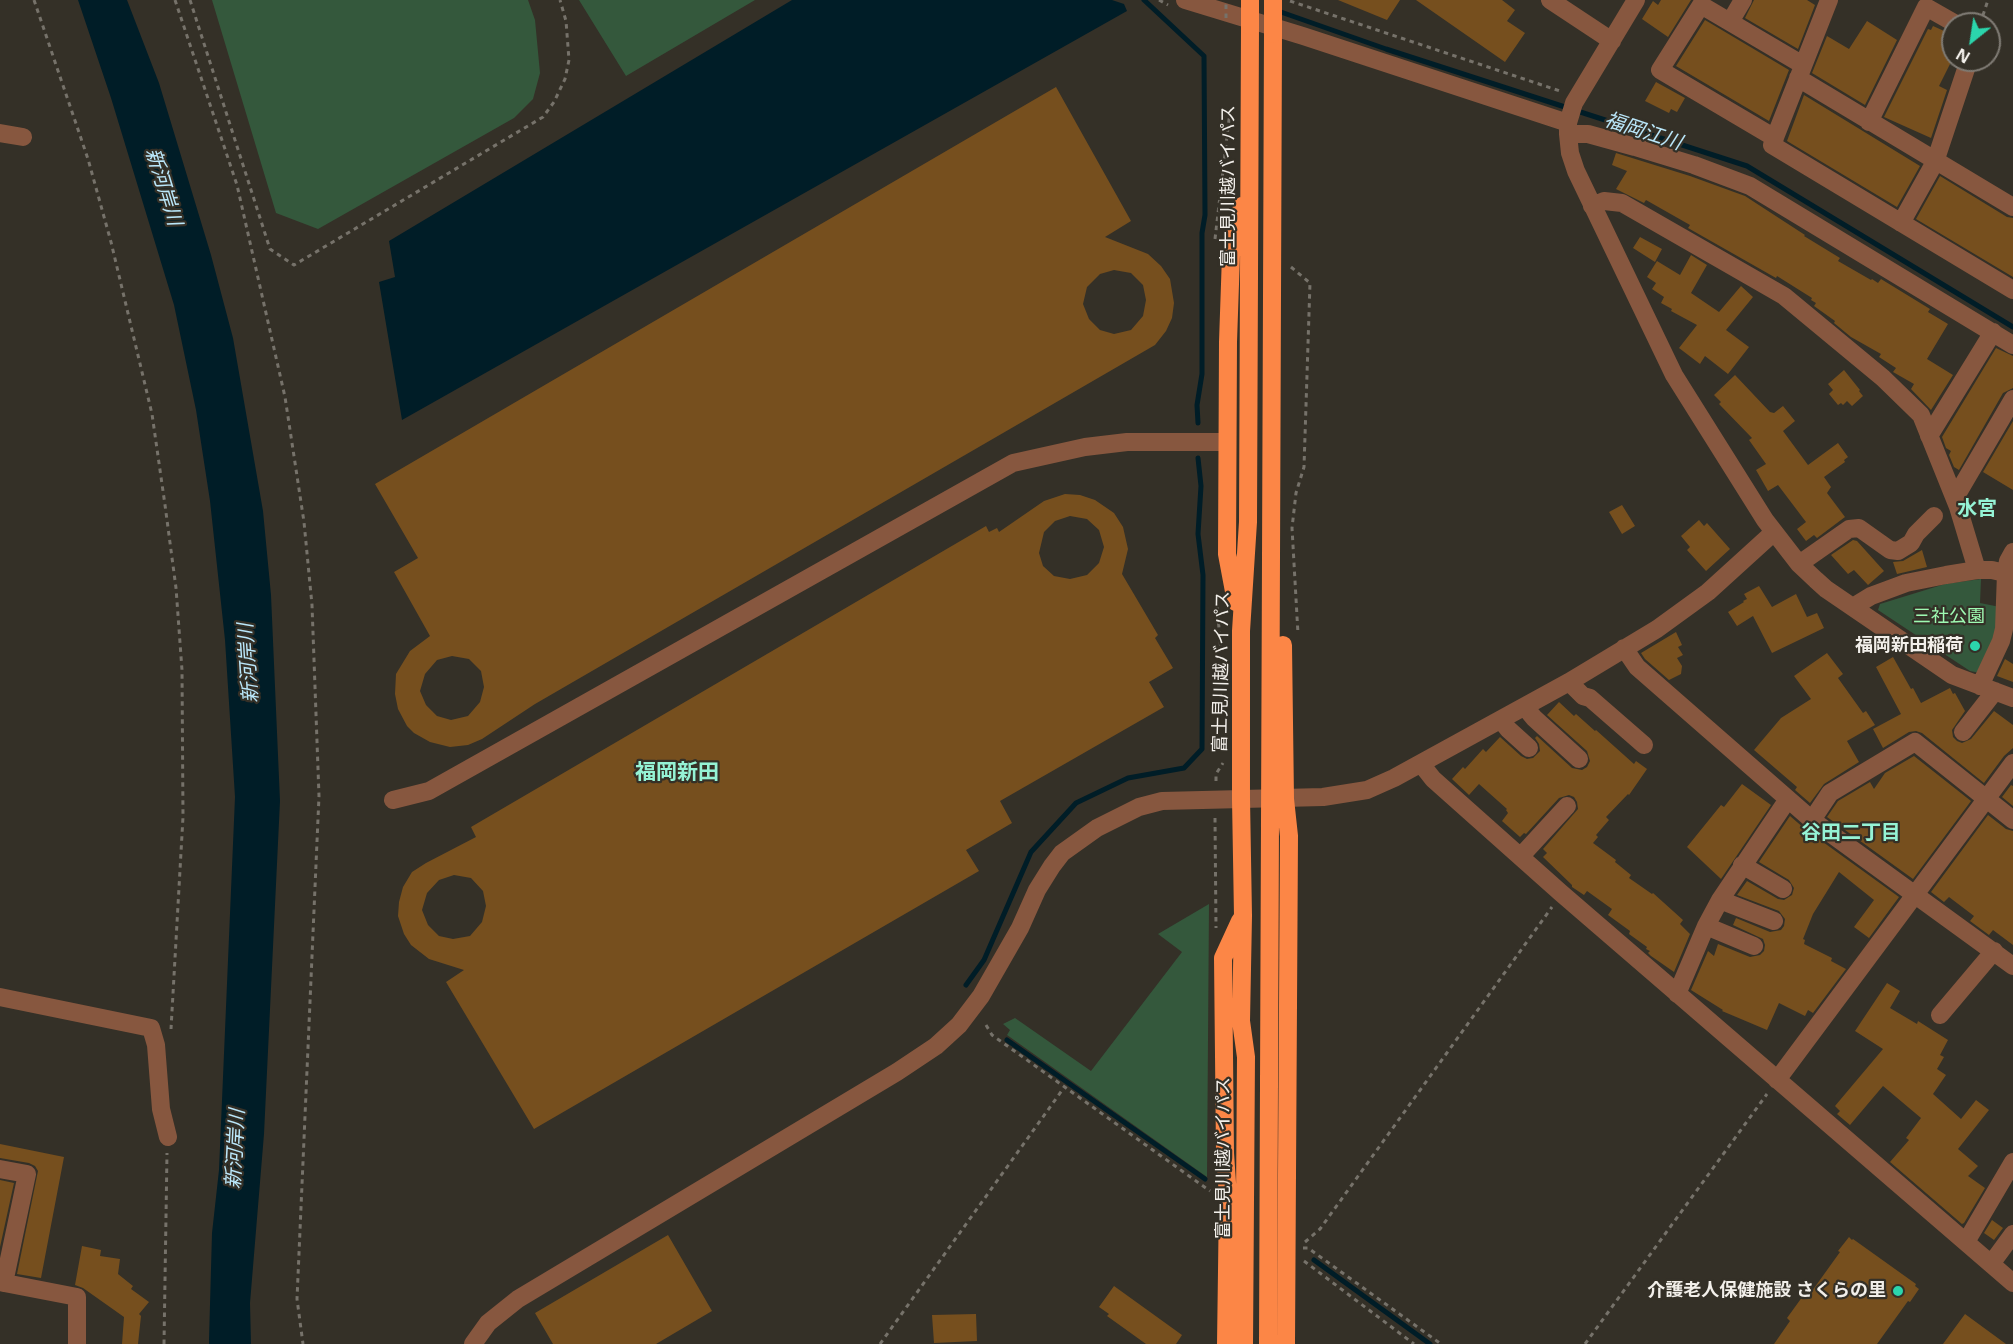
<!DOCTYPE html>
<meta charset="utf-8">
<style>
body{margin:0}
#map{position:relative;width:2013px;height:1344px;overflow:hidden;background:#343027;font-family:"Noto Sans",sans-serif}
canvas{display:block}
.north{position:absolute;left:1941px;top:12px;width:60px;height:60px;box-sizing:border-box;background:#343027;border:2px solid #807c75;border-radius:50%;rotate:210deg;font-size:16px;font-weight:700;line-height:24px;text-align:center;color:#f2efea}
.north::after{content:'';display:block;margin:auto;width:21px;height:27px;background:#2bd5ac;clip-path:polygon(50% 0,100% 100%,50% 72%,0 100%)}
</style>
<div id="map">
<canvas width="2013" height="1344"></canvas>
<div class="north">N</div>
</div>
<script>
const g = document.querySelector('canvas').getContext('2d');
g.lineJoin = 'round';
function fillPath(path, color) {
  g.fillStyle = color;
  g.fill(path, 'evenodd');
}
function toPath(rows) {
  const path = new Path2D();
  for (const r of rows) {
    path.moveTo(r[0], r[1]);
    for (let i = 2; i < r.length; i += 2) path.lineTo(r[i], r[i + 1]);
  }
  return path;
}
function stroke(path, color, width, dash) {
  g.strokeStyle = color;
  g.lineWidth = width;
  g.lineCap = dash ? 'butt' : 'round';
  g.setLineDash(dash || []);
  g.stroke(path);
}
function write(font, color, halo, rows, align = 'center') {
  g.font = font + ' "Noto Sans","Noto Sans JP",sans-serif';
  g.lineWidth = 4.5;
  g.setLineDash([]);
  g.textBaseline = 'middle';
  g.strokeStyle = halo;
  g.fillStyle = color;
  for (const [text, x, y, turn = 0] of rows) {
    g.save();
    g.translate(x, y);
    g.rotate((+turn || 0) * Math.PI / 180);
    g.textAlign = isNaN(turn) ? turn : align;
    if (halo) g.strokeText(text, 0, 0);
    g.fillText(text, 0, 0);
    g.restore();
  }
}
fillPath(toPath([
 [212,0,528,0,535,20,540,73,533,99,514,118,318,229,276,213],
 [579,0,755,0,626,76],
 [1981,579,1980,603,2000,607,1997,637,1980,673,1970,671,1878,610,1880,604,1945,584],
 [1209,904,1207,1177,1007,1035,1010,1030,1003,1024,1015,1018,1091,1071,1182,952,1158,934]
]), '#34583c');
fillPath(toPath([
 [78,0,127,0,159,83,211,255,233,338,263,511,271,595,280,801,264,1134,250,1303,251,1344,209,1344,209,1340,212,1233,219,1170,235,797,225,640,210,501,196,410,174,305,111,98],
 [792,0,1112,0,1124,4,1127,11,402,420,379,282,395,277,389,241]
]), '#001d27');
stroke(toPath([
 [1144,0,1204,56,1205,215,1202,233,1202,374,1197,405,1198,423],
 [1278,11,1386,49,1747,166,2013,327],
 [966,985,984,960,1031,852,1076,803,1128,778,1184,768,1202,749,1203,575,1198,534,1201,486,1198,458],
 [1007,1040,1205,1179],
 [1314,1260,1430,1344]
]), '#001d27', 5);
fillPath(toPath([
 [1338,0,1400,0,1387,20],
 [1416,0,1502,0,1515,10,1507,21,1525,33,1505,62],
 [1661,0,1691,0,1668,37,1642,19,1653,1,1658,5],
 [1754,0,1807,0,1815,5,1798,49,1745,18],
 [1705,20,1789,70,1769,121,1676,66],
 [1867,21,1897,40,1865,105,1812,73,1827,36,1849,49],
 [1933,26,1953,35,1953,58,1939,86,1947,90,1931,138,1884,117,1928,29,1931,30],
 [1656,82,1685,98,1677,112,1671,109,1669,113,1645,101],
 [1056,87,1131,221,1105,237,1148,254,1161,266,1170,279,1174,303,1172,318,1166,331,1155,345,535,704,482,739,468,745,450,747,430,742,414,733,407,726,398,709,395,694,396,674,410,651,430,636,394,572,418,558,375,484],
 [1114,270,1131,273,1143,285,1146,300,1143,316,1131,330,1114,334,1100,330,1089,319,1083,304,1087,287,1100,274],
 [452,656,469,659,481,671,484,687,480,702,468,716,451,720,437,716,426,705,420,691,425,674,437,660],
 [1804,95,1920,166,1897,207,1787,141],
 [1616,153,1690,176,1745,196,1805,235,1804,236,1840,258,1838,261,1871,280,1872,279,1878,283,1881,279,1930,309,1928,312,1948,324,1927,359,1953,375,1931,410,1911,389,1914,384,1893,372,1896,368,1879,357,1881,354,1851,337,1834,323,1835,321,1814,306,1816,303,1811,300,1812,298,1777,276,1776,278,1688,228,1690,225,1646,200,1644,203,1616,189,1627,171,1612,165],
 [1940,176,2007,217,2013,218,2013,277,1916,219],
 [1640,237,1662,249,1655,262,1633,248],
 [1691,255,1707,265,1691,293,1719,312,1741,286,1753,297,1726,330,1749,347,1728,374,1705,356,1700,364,1679,348,1697,325,1671,311,1672,309,1661,303,1664,297,1652,289,1656,283,1647,277,1657,261,1680,275],
 [1996,348,2013,356,2013,388,2003,393,1959,470,1954,467,1949,455,1951,451,1946,448,1942,437],
 [1844,370,1860,390,1859,391,1863,396,1852,406,1847,401,1843,405,1841,403,1838,405,1829,394,1833,390,1828,384],
 [1735,375,1770,412,1774,413,1783,406,1795,421,1783,431,1808,465,1838,443,1848,457,1844,460,1845,462,1824,477,1831,487,1827,493,1845,517,1817,538,1814,535,1806,541,1797,529,1806,522,1778,485,1768,491,1756,470,1766,464,1749,440,1752,438,1719,404,1721,402,1714,395],
 [2013,421,2013,490,1983,472],
 [1065,494,1080,495,1095,500,1114,513,1123,527,1128,549,1122,574,1158,635,1155,638,1173,668,1149,682,1164,707,1000,801,1012,823,966,850,979,871,534,1129,446,982,464,970,429,959,411,945,404,934,398,916,399,902,403,887,412,872,426,863,476,837,471,827,986,526,989,532,997,528,999,532,1044,501],
 [1070,516,1087,519,1099,530,1104,547,1099,563,1087,575,1070,579,1054,576,1043,566,1039,553,1044,532,1055,521],
 [454,875,471,878,483,891,486,906,482,922,470,936,453,939,439,936,428,925,422,910,427,893,439,880],
 [1622,505,1635,526,1622,534,1609,512],
 [1699,520,1704,526,1707,523,1730,549,1706,571,1687,550,1690,547,1681,536],
 [1853,540,1857,541,1884,571,1868,585,1854,570,1848,574,1831,555],
 [1922,550,1927,567,1897,574,1893,562,1903,561],
 [1759,586,1772,607,1796,594,1807,617,1817,613,1824,628,1772,653,1753,616,1737,626,1728,612,1744,602,1743,601,1747,599,1744,594],
 [1676,632,1682,645,1678,647,1683,655,1677,658,1682,666,1681,674,1669,680,1645,659,1641,653],
 [1827,653,1843,674,1838,678,1863,713,1866,711,1875,725,1847,741,1859,762,1824,784,1810,803,1795,790,1797,787,1754,750,1781,718,1811,699,1794,676],
 [1893,657,1911,689,1913,688,1921,703,1950,688,1953,694,1955,693,1965,711,1952,730,1953,737,1957,741,1962,743,1971,739,1994,711,2013,725,2013,748,2004,756,1984,783,1922,733,1916,731,1909,732,1883,748,1873,729,1901,714,1876,667],
 [2005,659,2013,664,2013,682,1997,676],
 [1559,702,1574,716,1576,714,1595,731,1596,730,1634,764,1636,761,1647,769,1629,795,1628,794,1606,817,1609,820,1596,835,1598,837,1593,843,1616,860,1615,862,1631,875,1629,878,1652,894,1653,893,1683,920,1680,924,1690,934,1674,972,1651,956,1648,953,1650,951,1646,949,1647,947,1629,934,1630,931,1608,915,1612,909,1587,891,1584,895,1572,887,1572,885,1543,857,1547,853,1543,849,1578,809,1577,802,1574,797,1569,795,1559,798,1526,834,1524,833,1520,837,1502,821,1508,813,1506,810,1507,809,1479,784,1469,795,1452,779,1463,767,1465,769,1483,749,1486,752,1500,737,1521,756,1527,759,1533,758,1540,751,1539,744,1535,738,1537,736,1572,768,1582,770,1587,767,1590,761,1587,751,1547,715],
 [1914,756,1971,801,1913,879,1827,817,1838,801,1870,782,1874,789,1885,773],
 [1742,784,1771,805,1721,879,1687,847,1721,805,1724,807],
 [2011,785,2013,786,2013,806,2002,797],
 [1988,815,2006,829,2013,831,2013,945,1993,930,1989,935,1970,921,1974,916,1949,897,1944,902,1931,892],
 [1790,816,1805,829,1899,897,1869,938,1854,927,1874,900,1839,872,1813,914,1803,939,1805,940,1804,944,1832,958,1831,961,1846,969,1813,1013,1808,1010,1805,1016,1779,1003,1767,1030,1722,1011,1723,1010,1691,990,1708,951,1714,956,1718,944,1750,957,1760,955,1764,951,1765,945,1763,939,1733,925,1736,918,1770,932,1781,930,1784,926,1785,919,1779,911,1737,895,1747,881,1778,899,1784,900,1792,895,1794,888,1789,880,1759,862],
 [1887,983,1900,991,1890,1008,1917,1024,1918,1021,1948,1040,1940,1055,1944,1057,1937,1069,1946,1075,1933,1094,1961,1119,1976,1100,1989,1110,1958,1149,1978,1166,1968,1176,1985,1188,1964,1223,1962,1224,1890,1162,1909,1140,1906,1138,1921,1118,1883,1086,1850,1125,1837,1114,1840,1111,1835,1106,1883,1049,1855,1031],
 [0,1144,64,1157,41,1278,17,1274,38,1171,35,1166,29,1163,0,1158],
 [0,1180,14,1183,0,1247],
 [1992,1220,2003,1228,1994,1240,1984,1233],
 [668,1235,712,1311,656,1344,553,1344,535,1313],
 [1849,1237,1852,1240,1853,1239,1916,1284,1915,1286,1919,1289,1910,1302,1908,1301,1877,1344,1774,1344,1790,1321,1787,1318,1808,1289,1812,1291,1840,1252,1838,1251],
 [82,1246,101,1250,100,1256,120,1259,118,1274,133,1286,131,1289,149,1302,139,1314,141,1316,138,1344,122,1344,124,1317,83,1288,75,1285],
 [1114,1286,1182,1335,1176,1344,1146,1344,1107,1316,1109,1314,1099,1307],
 [976,1314,977,1341,934,1343,932,1315],
 [1965,1314,2006,1344,1943,1344]
]), '#764f1e');
stroke(toPath([
 [34,0,88,159,111,242,152,414,165,505,176,588,182,670,183,817,171,1029],
 [175,0,237,185,285,397,304,522,312,605,319,796,297,1299,303,1344],
 [190,0,270,249,294,265,543,117,554,102,565,79,569,60,566,21,560,0],
 [1159,0,1168,5],
 [1290,1,1560,91],
 [1980,24,1988,0],
 [1215,239,1230,111],
 [1291,267,1310,283,1304,467,1296,493,1292,528,1298,634],
 [1217,605,1221,652],
 [1216,781,1216,774,1223,763],
 [1215,818,1216,928],
 [986,1025,992,1035,1210,1191],
 [1305,1242,1320,1229,1552,907],
 [1303,1248,1308,1248,1441,1344],
 [1304,1261,1414,1344],
 [164,1344,167,1153],
 [880,1344,1063,1089],
 [1585,1344,1767,1094]
]), '#76726a', 3, [4.5, 4.5]);
stroke(toPath([
 [1185,0,1303,36,1568,123],
 [1550,0,1612,41],
 [1636,0,1574,103,1568,123,1568,134,1570,153,1576,171,1674,375,1765,520,1799,564,1816,580,1826,589,1952,675,2013,698],
 [1829,0,1772,145,2013,290],
 [1730,22,1743,0],
 [1798,78,2013,207],
 [1869,122,1926,7,1956,24],
 [0,133,23,137],
 [1568,134,1588,134,1635,147,1694,165,1750,186,2013,345],
 [1775,138,1660,70,1701,5,1803,65],
 [1592,206,1604,201,1622,203,1784,296,1883,378,1921,415,1958,507,1977,570],
 [1901,223,1935,162,1969,60],
 [1929,436,1993,332],
 [1955,498,2013,399],
 [1799,564,1849,529,1859,528,1890,550,1898,551,1911,543,1916,534,1934,516],
 [1853,607,1871,596,1906,583,1946,575,1977,570,1992,570,2013,575],
 [1624,648,1637,667,1812,820,2013,966],
 [1569,682,1583,696,1590,698,1644,745],
 [1980,686,2001,641,2004,629,2006,573,2008,561,2013,552],
 [1525,707,1534,718,1579,759],
 [1501,720,1508,729,1529,748],
 [1963,732,1995,691],
 [1422,765,1433,779,1561,893,2013,1283],
 [393,800,429,791,1013,463,1085,447,1127,442,1227,442],
 [1812,820,1830,793,1915,742,2013,820],
 [1521,856,1567,806],
 [1742,865,1783,889],
 [1720,900,1774,921],
 [1706,926,1754,946],
 [1677,994,1706,926,1720,900,1788,799],
 [0,997,151,1028,156,1045,161,1109,168,1137],
 [1940,1015,1994,951],
 [1777,1080,2013,763],
 [0,1169,27,1174,4,1283],
 [1966,1242,2013,1162],
 [1991,1264,2013,1234],
 [0,1282,77,1297,77,1344],
 [473,1344,488,1323,518,1299,897,1072,936,1046,959,1025,981,996,1020,928,1037,890,1052,866,1062,853,1097,828,1139,807,1162,801,1323,797,1367,790,1394,778,1569,682,1657,629,1708,592,1774,532]
]), '#87573f', 18);
stroke(toPath([
 [1236,602,1227,554,1228,342,1231,255,1242,206],
 [1283,645,1285,799,1289,836,1286,1344],
 [1226,1344,1228,1197,1225,1153,1223,958,1240,921],
 [1244,1344,1246,1057,1241,1021,1243,916,1241,799,1241,631,1248,522,1250,26],
 [1268,1344,1273,34]
]), '#fc8646', 18);
stroke(toPath([
 [1226,18,1226,0]
]), '#76726a', 3, [4.5, 4.5]);
stroke(toPath([
 [1250,0,1250,26],
 [1273,0,1273,34]
]), '#fc8646', 18);
for (const [x, y, r, color] of [
 [1975,646,6,"#2bd5ac"],
 [1898,1291,6,"#2bd5ac"]
]) {
  const dot = new Path2D();
  dot.arc(x, y, r, 0, 2 * Math.PI);
  g.fillStyle = color;
  g.fill(dot);
  stroke(dot, '#343027', 2);
}
write('18px', '#f2efea', '#343027', [
 ["富士見川越バイパス",1229,186,-90],
 ["富士見川越バイパス",1222,672,-89],
 ["富士見川越バイパス",1224,1158,-90]
]);
write('18px', '#9efab2', '#343027', [
 ["三社公園",1949,617]
]);
write('bold 18px', '#f2efea', '#343027', [
 ["福岡新田稲荷",1963,646],
 ["介護老人保健施設 さくらの里",1886,1291]
], 'right');
write('italic 20px', '#bae7fa', '#343027', [
 ["福岡江川",1643,132,18],
 ["新河岸川",163,187,73],
 ["新河岸川",249,663,-94],
 ["新河岸川",236,1149,-87]
]);
write('bold 20px', '#95f3d5', '#343027', [
 ["水宮",1977,509],
 ["谷田二丁目",1851,833]
]);
write('bold 21px', '#95f3d5', '#343027', [
 ["福岡新田",677,773]
]);
</script>
